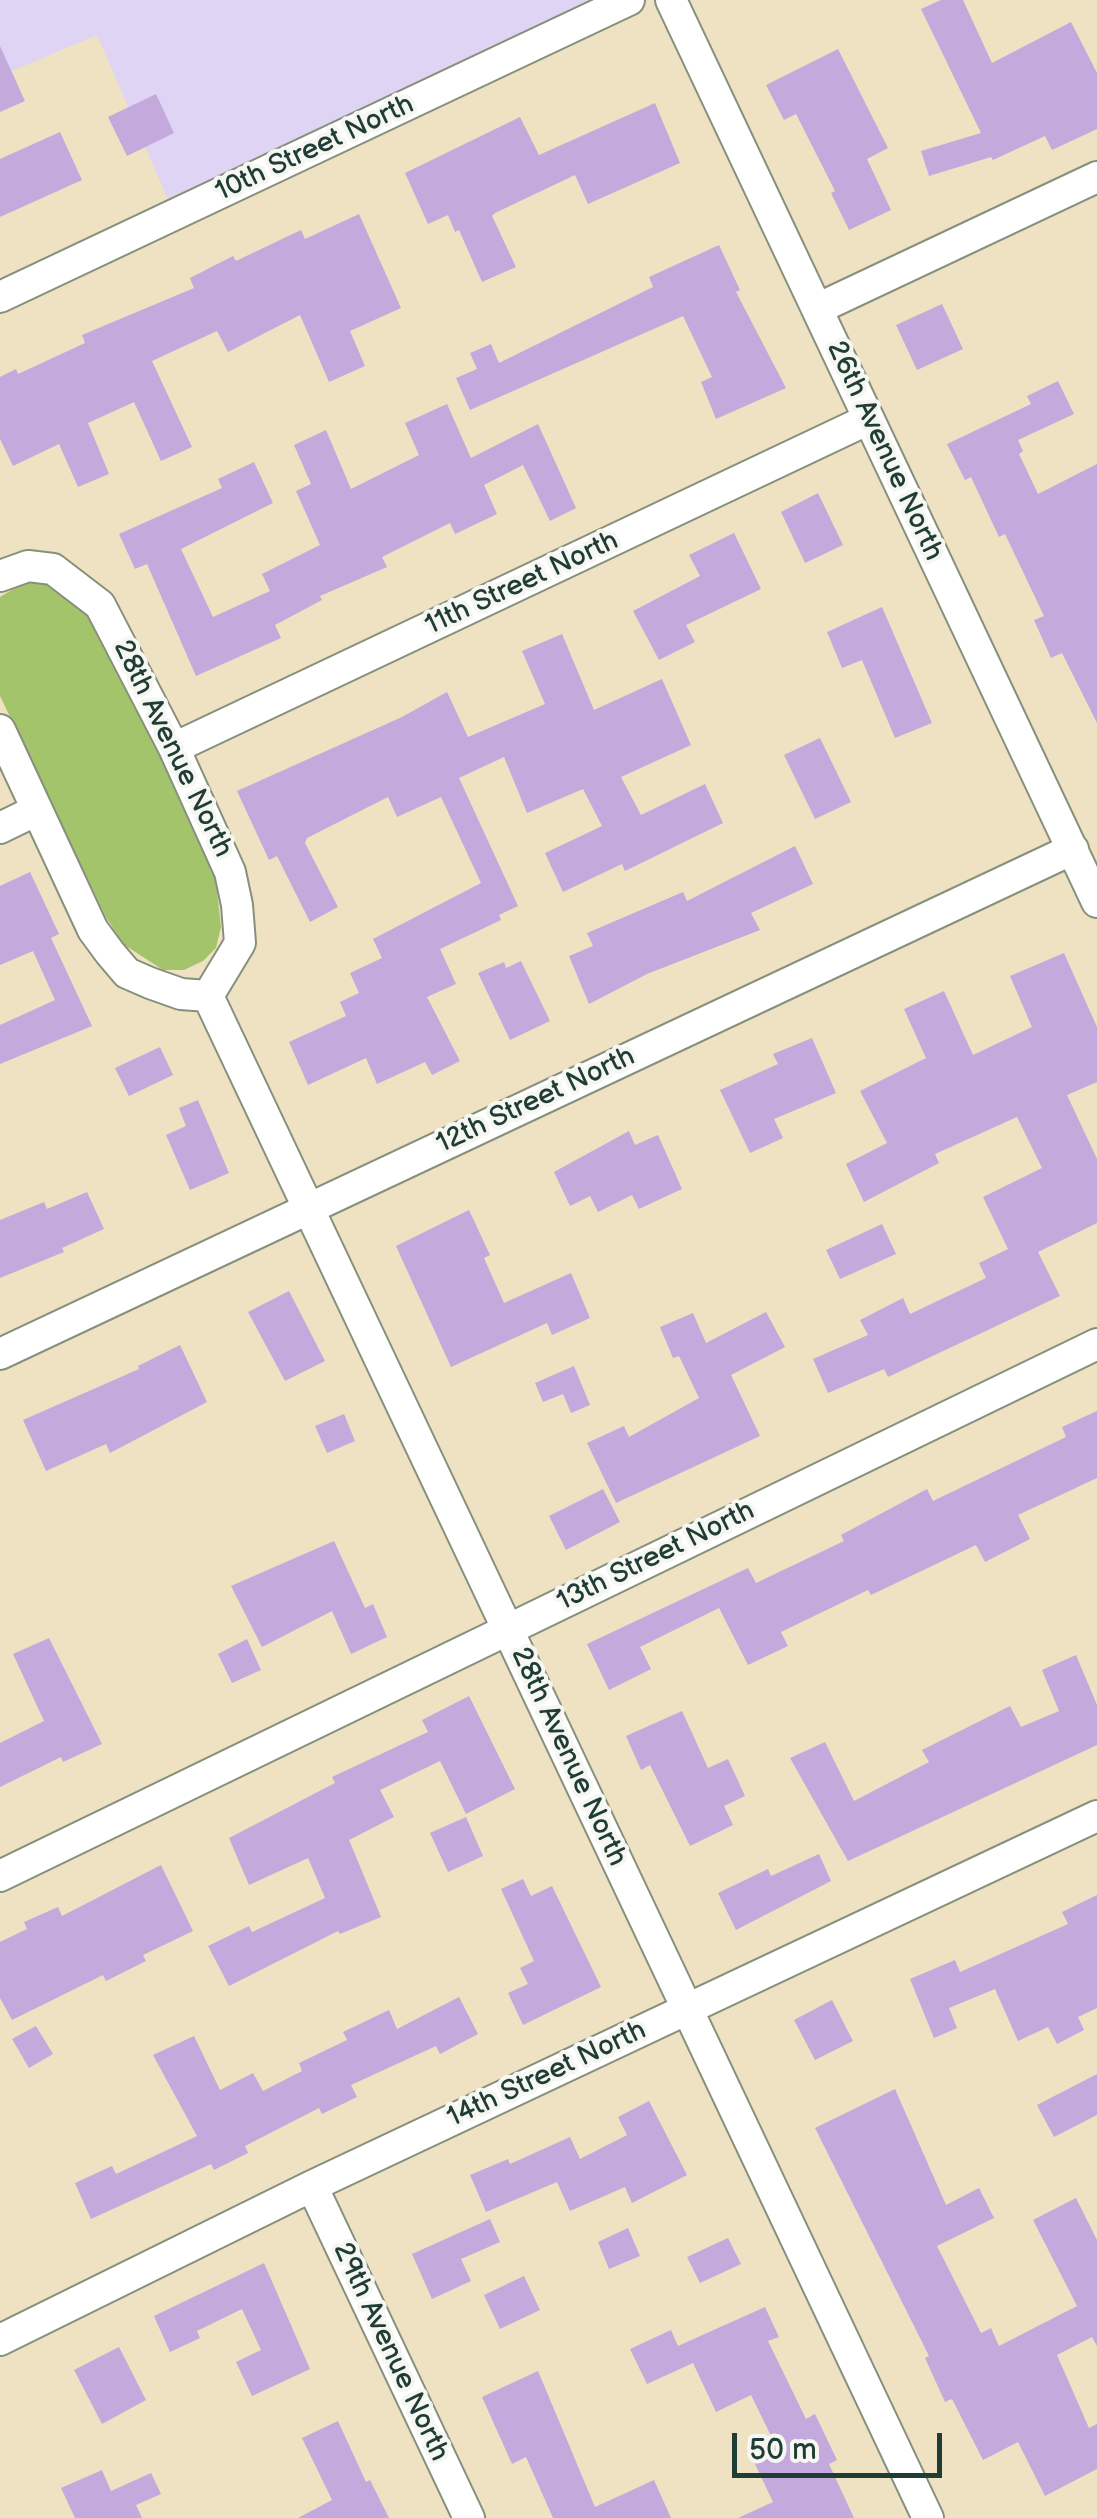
<!DOCTYPE html>
<style>
body{margin:0}
#map{position:relative;width:1097px;height:2518px;overflow:hidden;background:#eee2c3;font-family:"Balsamiq Sans",sans-serif}
canvas{display:block}
.scale{position:absolute;left:732px;top:2433px;width:210px;height:45px;box-sizing:border-box;border:5px solid #1f3d34;border-top:0;padding-left:12px;font-size:30px;line-height:35px;white-space:nowrap;color:#1f3d34;-webkit-text-stroke:8px #f6f6f2;paint-order:stroke}
</style>
<div id="map">
<canvas width="1097" height="2518"></canvas>
<div class="scale">50 m</div>
</div>
<script>
const g = document.querySelector('canvas').getContext('2d');
g.lineJoin = 'round';
function fillPath(path, color) {
  g.fillStyle = color;
  g.fill(path, 'evenodd');
}
function toPath(rows) {
  const path = new Path2D();
  for (const r of rows) {
    path.moveTo(r[0], r[1]);
    for (let i = 2; i < r.length; i += 2) path.lineTo(r[i], r[i + 1]);
  }
  return path;
}
function stroke(path, color, width, dash) {
  g.strokeStyle = color;
  g.lineWidth = width;
  g.lineCap = dash ? 'butt' : 'round';
  g.setLineDash(dash || []);
  g.stroke(path);
}
function write(font, color, halo, rows, align = 'center') {
  g.font = font + ' "Balsamiq Sans",sans-serif';
  g.lineWidth = 8;
  g.setLineDash([]);
  g.textBaseline = 'middle';
  g.strokeStyle = halo;
  g.fillStyle = color;
  for (const [text, x, y, turn = 0] of rows) {
    g.save();
    g.translate(x, y);
    g.rotate((+turn || 0) * Math.PI / 180);
    g.textAlign = isNaN(turn) ? turn : align;
    if (halo) g.strokeText(text, 0, 0);
    g.fillText(text, 0, 0);
    g.restore();
  }
}
fillPath(toPath([
 [0,0,595,0,169,202,97,35,0,76]
]), '#e0d4f4');
fillPath(toPath([
 [39,581,80,605,99,628,215,873,221,927,216,948,203,961,184,970,163,970,123,944,106,917,0,696,0,597,23,583]
]), '#a4c46c');
fillPath(toPath([
 [941,0,963,0,992,63,1071,22,1097,73,1097,129,1052,150,1045,136,993,160,991,157,929,176,921,151,981,133,921,9],
 [0,46,25,101,0,112],
 [838,49,888,148,867,159,891,210,849,230,831,193,835,191,796,114,784,120,766,85],
 [156,94,174,133,127,156,108,117],
 [655,103,680,163,588,204,575,175,495,213,492,216,516,267,482,282,459,230,455,232,448,215,428,224,405,173,520,117,539,155],
 [60,132,82,180,0,217,0,159],
 [359,214,401,308,350,331,365,366,329,382,300,315,228,352,217,331,152,361,192,447,161,461,134,402,88,423,109,474,78,487,59,444,13,466,0,439,0,377,16,369,18,374,85,343,82,335,194,288,190,278,233,256,236,261,301,230,305,239],
 [719,245,740,290,736,292,786,388,716,419,701,382,712,377,683,316,470,410,456,378,477,369,470,353,491,344,499,363,653,287,649,277],
 [942,304,963,349,917,370,896,325],
 [1058,381,1074,414,1018,440,1023,451,1019,454,1038,494,1097,464,1097,723,1062,653,1051,658,1034,620,1044,616,1005,534,999,537,971,477,965,480,947,444,1031,404,1027,396],
 [447,404,471,458,538,424,576,508,550,521,523,465,484,485,497,514,455,534,450,523,382,557,387,567,320,596,322,600,275,625,281,638,196,676,147,564,135,569,119,534,222,488,218,479,254,462,273,503,181,549,213,617,270,591,262,574,320,545,296,491,311,484,294,445,326,430,351,489,419,455,405,423],
 [818,493,843,545,805,563,781,512],
 [734,533,761,589,686,625,695,642,659,660,633,611,700,576,689,555],
 [882,607,932,723,895,738,862,660,842,668,827,632],
 [562,634,594,710,662,679,691,745,621,777,641,815,705,784,723,823,625,871,622,864,563,892,545,853,602,826,583,789,527,813,504,757,459,778,518,906,499,915,501,920,440,949,456,984,427,997,460,1061,432,1075,425,1062,377,1084,366,1058,308,1085,289,1042,346,1016,340,1002,359,993,350,973,382,958,373,939,481,883,441,797,397,817,388,797,307,838,305,843,338,907,310,922,277,856,269,860,237,791,402,717,447,692,468,737,545,704,522,651],
 [820,738,851,802,815,819,784,755],
 [795,846,813,884,751,913,760,930,647,974,589,1004,569,956,593,946,587,933,683,892,687,901],
 [30,872,59,934,51,938,92,1026,0,1064,0,1025,55,1000,33,951,0,965,0,886],
 [1064,953,1097,1027,1097,1082,1067,1095,1097,1159,1097,1223,1038,1252,1060,1296,888,1377,884,1369,828,1393,813,1359,868,1335,860,1320,903,1298,910,1314,986,1278,979,1263,1008,1249,983,1197,1042,1168,1017,1117,935,1154,939,1163,864,1202,846,1164,887,1143,860,1091,926,1058,904,1009,944,991,973,1055,1032,1027,1010,976],
 [521,961,550,1021,510,1040,478,973,504,962,506,968],
 [812,1038,836,1093,774,1119,783,1138,750,1153,720,1090,778,1064,773,1054],
 [160,1047,173,1075,129,1096,115,1068],
 [198,1100,229,1173,190,1190,166,1135,186,1126,179,1108],
 [629,1131,635,1145,658,1135,682,1189,639,1209,632,1195,598,1212,590,1196,570,1206,554,1172],
 [87,1192,104,1229,62,1248,64,1252,0,1278,0,1220,44,1202,47,1209],
 [469,1210,490,1255,484,1258,504,1303,571,1273,590,1318,552,1335,547,1323,451,1367,396,1246],
 [882,1224,896,1254,840,1279,826,1250],
 [289,1291,325,1361,285,1381,248,1312],
 [766,1312,785,1347,731,1375,760,1436,616,1503,587,1443,624,1426,629,1437,699,1398,679,1356,673,1358,660,1327,693,1313,706,1343],
 [180,1345,207,1402,110,1453,106,1444,46,1471,23,1420,139,1369,138,1366],
 [574,1366,590,1405,571,1413,563,1394,543,1402,535,1383],
 [1097,1411,1097,1478,1018,1515,1030,1539,985,1562,976,1545,871,1595,868,1590,781,1632,788,1646,748,1665,719,1608,640,1647,651,1669,609,1690,587,1644,748,1568,756,1583,844,1541,841,1535,927,1489,933,1501,1066,1437,1062,1427],
 [344,1414,355,1441,327,1453,315,1426],
 [603,1489,620,1522,566,1550,549,1516],
 [334,1541,365,1608,373,1604,387,1637,351,1654,332,1611,262,1647,231,1586],
 [49,1638,102,1744,63,1762,61,1757,0,1787,0,1743,44,1721,13,1654],
 [247,1639,261,1670,232,1683,218,1654],
 [1076,1655,1097,1705,1097,1745,848,1861,790,1758,825,1742,854,1801,929,1762,922,1750,1010,1706,1021,1727,1059,1711,1042,1670],
 [469,1696,515,1789,466,1814,440,1761,380,1790,394,1817,349,1840,381,1917,340,1934,338,1931,229,1986,208,1946,249,1926,252,1932,325,1898,308,1858,249,1885,229,1838,335,1783,332,1777,428,1732,422,1720],
 [682,1711,708,1768,728,1759,745,1796,724,1806,733,1825,690,1846,650,1765,641,1770,626,1736],
 [466,1817,483,1856,448,1872,430,1833],
 [819,1854,831,1881,736,1930,718,1893,768,1869,771,1876],
 [161,1865,193,1931,143,1955,146,1961,106,1981,103,1975,12,2020,0,1998,0,1942,27,1929,24,1922,58,1907,62,1916],
 [523,1879,531,1896,552,1886,601,1987,523,2025,508,1993,528,1984,520,1968,534,1961,501,1889],
 [1097,1895,1097,2008,1078,2017,1084,2030,1057,2044,1048,2027,1018,2041,995,1989,949,2008,957,2028,934,2038,910,1979,955,1960,960,1972,1068,1924,1062,1912],
 [459,1997,478,2034,440,2054,436,2046,351,2085,357,2097,322,2114,319,2108,245,2146,248,2153,214,2170,211,2164,91,2219,75,2183,112,2166,116,2174,197,2136,153,2055,194,2036,220,2090,253,2073,263,2091,302,2071,299,2063,347,2040,343,2032,389,2010,397,2029],
 [832,2000,853,2041,815,2060,794,2020],
 [36,2026,53,2054,29,2068,12,2039],
 [1097,2074,1097,2115,1054,2137,1037,2105],
 [895,2089,946,2205,979,2188,994,2218,937,2246,981,2333,991,2328,999,2346,1077,2306,1033,2220,1076,2198,1097,2240,1097,2346,1092,2337,1057,2355,1089,2428,1097,2424,1097,2469,1045,2496,1018,2442,983,2460,952,2399,945,2402,925,2358,929,2356,815,2128],
 [649,2101,687,2175,632,2203,625,2187,570,2211,557,2182,486,2212,470,2175,508,2159,510,2164,570,2137,580,2159,627,2135,618,2117],
 [490,2219,500,2242,461,2259,471,2281,432,2299,412,2254],
 [628,2228,640,2256,609,2269,598,2242],
 [728,2238,741,2264,700,2283,687,2257],
 [264,2263,310,2369,252,2396,236,2362,261,2350,242,2309,197,2331,200,2338,170,2352,154,2316],
 [524,2276,540,2310,500,2329,484,2295],
 [765,2307,779,2337,768,2341,806,2419,815,2414,837,2460,829,2464,854,2518,738,2518,773,2502,747,2447,771,2436,751,2395,716,2412,693,2363,647,2384,630,2349,671,2330,678,2346],
 [119,2347,146,2400,102,2424,74,2370],
 [538,2371,595,2507,654,2480,671,2518,553,2518,526,2457,512,2464,482,2397],
 [338,2421,366,2482,370,2480,389,2518,298,2518,332,2500,302,2438],
 [102,2470,111,2491,151,2473,161,2494,136,2505,142,2518,75,2518,61,2488]
]), '#c3a9dc');
const street = toPath([
 [671,0,1097,902],
 [0,297,629,0],
 [817,309,1097,177],
 [0,576,28,566,53,569,100,605,174,748,230,872,237,905,240,943,208,996],
 [0,730,93,930,110,953,127,973,150,983,181,994,208,996],
 [174,748,869,419],
 [0,828,37,810],
 [208,996,928,2518],
 [0,1354,1073,849],
 [0,1876,1097,1344],
 [312,2186,469,2518],
 [0,2340,312,2186,1097,1816]
]);
stroke(street, '#86907c', 34);
stroke(street, '#fff', 30);
write('28px', '#1f3d34', '#f6f6f2', [
 ["10th Street North",315,149,-25],
 ["26th Avenue North",884,451,65],
 ["11th Street North",522,584,-25],
 ["28th Avenue North",172,749,64],
 ["12th Street North",536,1101,-25],
 ["13th Street North",656,1557,-26],
 ["28th Avenue North",568,1757,65],
 ["14th Street North",547,2075,-25],
 ["29th Avenue North",390,2352,65]
]);
</script>
